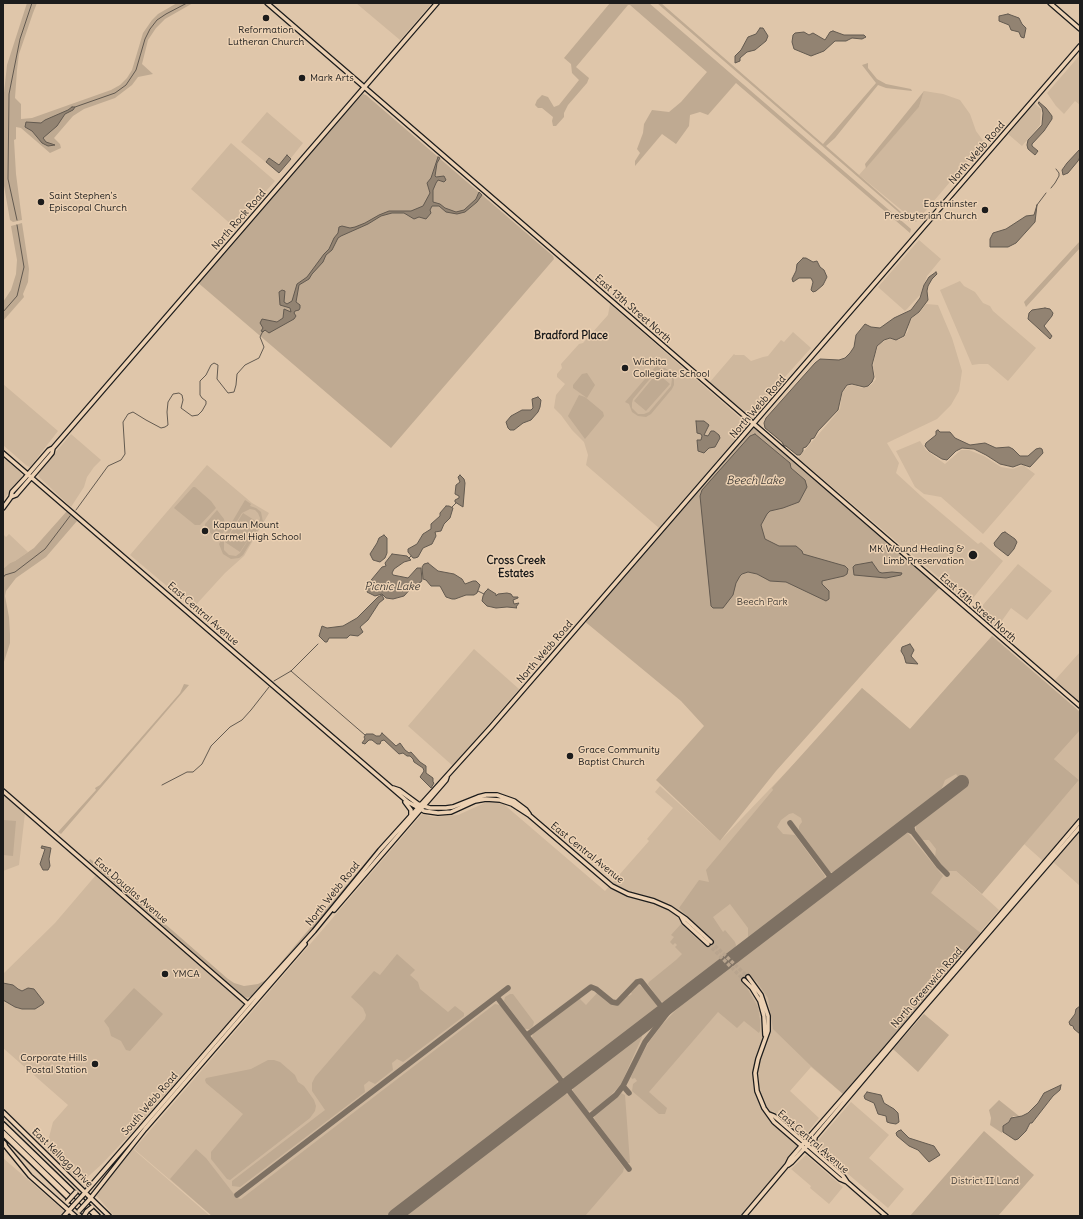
<!DOCTYPE html>
<style>
body{margin:0}
#map{position:relative;width:1083px;height:1219px;overflow:hidden;background:#dfc6aa;font-family:Delius,sans-serif}
canvas{display:block}
.frame{position:absolute;inset:0;border:4px solid #1c1c1c;pointer-events:none}
</style>
<div id="map">
<canvas width="1083" height="1219"></canvas>
<div class="frame"></div>
</div>
<script>
const g = document.querySelector('canvas').getContext('2d');
g.lineJoin = 'round';
function fillPath(path, color) {
  g.fillStyle = color;
  g.fill(path, 'evenodd');
}
function toPath(rows) {
  const path = new Path2D();
  for (const r of rows) {
    path.moveTo(r[0], r[1]);
    for (let i = 2; i < r.length; i += 2) path.lineTo(r[i], r[i + 1]);
  }
  return path;
}
function stroke(path, color, width, dash) {
  g.strokeStyle = color;
  g.lineWidth = width;
  g.lineCap = dash ? 'butt' : 'round';
  g.setLineDash(dash || []);
  g.stroke(path);
}
function write(font, color, halo, rows, align = 'center') {
  g.font = font + ' Delius,sans-serif';
  g.lineWidth = 3;
  g.setLineDash([]);
  g.textBaseline = 'middle';
  g.strokeStyle = halo;
  g.fillStyle = color;
  for (const [text, x, y, turn = 0] of rows) {
    g.save();
    g.translate(x, y);
    g.rotate((+turn || 0) * Math.PI / 180);
    g.textAlign = isNaN(turn) ? turn : align;
    if (halo) g.strokeText(text, 0, 0);
    g.fillText(text, 0, 0);
    g.restore();
  }
}
fillPath(toPath([
 [356,3,432,3,400,40],
 [1080,55,1080,105,1075,101,1064,114,1056,106,1047,93],
 [924,91,943,94,960,100,970,114,976,131,984,142,916,222,859,175,919,107],
 [1034,103,1041,109,1040,125,1022,146,1008,134],
 [267,112,303,143,279,173,241,142],
 [231,143,275,181,234,227,191,189],
 [919,240,941,259,927,276,921,294,905,311,878,287],
 [960,281,964,286,975,292,983,303,990,306,993,311,1036,348,1008,381,988,364,979,364,972,365,940,290],
 [610,304,746,423,746,427,659,528,586,465,588,455,584,442,572,430,561,415,554,408,556,395,565,384,557,377,557,374,562,368,561,364,579,344,583,343,608,315],
 [926,304,938,305,952,338,962,371,959,391,951,405,937,419,887,443,899,463,896,473,921,496,978,544,981,542,1003,561,969,603,798,458,836,414,840,409,842,393,846,388,848,386,854,385,861,388,867,387,872,384,876,379,873,367,875,355,879,344,889,338,899,340,904,337,908,331,909,323,913,317,920,312],
 [793,332,811,348,749,417,709,383,734,354,735,355,744,355,751,361,763,357,768,356,781,340,784,342],
 [3,384,58,431,30,467,27,466,3,445],
 [71,434,101,460,94,467,87,477,84,487,71,507,39,477,38,473],
 [920,441,926,450,945,464,961,450,969,450,984,456,1001,467,1013,469,1023,465,1035,474,983,534,941,497,924,494,915,487,896,451],
 [3,457,20,472,22,476,21,478,3,500],
 [207,465,252,503,269,513,244,556,225,573,193,608,130,555],
 [3,534,6,537,9,534,28,552,15,561,10,563,3,569],
 [1018,564,1052,591,1027,620,1011,608,996,629,977,612],
 [992,636,1080,712,1080,817,1043,861,1024,844,1079,780,1054,759,956,871,999,910,843,1094,811,1067,790,1091,819,1118,803,1138,773,1111,770,1114,806,1147,744,1216,212,1216,134,1149,422,814,433,817,458,815,489,801,500,801,605,891,649,841,647,839,673,808,655,792,660,786,720,841,814,743,862,688,910,729],
 [474,649,519,689,453,766,408,726],
 [1080,652,1080,702,1055,680],
 [3,794,25,813,19,865,3,871],
 [1080,829,1080,886,1052,861],
 [96,875,244,1004,133,1131,102,1164,81,1183,46,1149,53,1122,68,1105,3,1048,3,974,55,923],
 [851,1102,889,1135,869,1158,904,1189,888,1208,814,1145],
 [133,1149,210,1216,114,1216,96,1195],
 [806,1155,843,1187,829,1204,810,1188,811,1186,791,1169],
 [3,1158,70,1216,3,1216]
]), '#cfb89e');
fillPath(toPath([
 [27,3,37,3,33,13,19,54,17,70,15,98,21,104,21,119,32,118,111,90,120,85,127,78,132,70,143,33,152,20,158,14,177,3,193,3,165,19,156,28,148,40,142,64,153,74,138,77,132,85,115,98,84,109,73,116,54,138,60,144,61,148,50,153,21,128,16,127,16,139,14,140,16,174,22,220,13,222,10,220,3,180,3,102,7,65],
 [610,3,649,3,911,229,910,233,736,83,708,115,700,112,690,115,689,126,676,144,662,134,635,166,635,161,640,153,637,149,643,133,644,124,652,110,669,112,681,102,707,72,630,5,628,5,576,67,589,78,587,83,568,105,564,113,564,117,556,126,553,126,552,121,553,117,542,108,538,108,535,105,537,100,542,95,548,97,554,107,559,105,579,80,572,73,571,64,564,58],
 [657,3,661,3,823,144,876,83,862,65,868,63,868,68,877,79,886,84,911,89,912,91,886,88,878,85,835,138,826,146,909,219,910,222],
 [924,91,919,107,866,168,865,164],
 [363,94,366,95,553,256,554,259,391,448,196,281,277,187],
 [22,223,29,269,28,282,23,294,24,297,3,321,3,302,11,290,16,274,17,260,11,226],
 [1080,241,1080,248,1026,307,1024,302],
 [657,365,659,368,665,368,672,373,674,379,674,385,672,389,651,414,646,417,638,416,632,412,629,404,625,402],
 [660,370,665,371,670,374,672,379,671,386,649,412,644,414,638,414,632,408,632,403,633,399,654,374],
 [587,373,595,385,587,398,573,388,573,385,582,374],
 [657,373,670,384,646,411,634,401],
 [579,395,585,397,603,412,604,416,585,439,568,416],
 [754,424,941,586,776,771,720,841,656,780,704,726,681,701,583,620],
 [193,487,195,487,211,501,216,508,200,525,195,525,174,508],
 [245,500,251,504,250,506,256,508,261,512,263,522,243,555,239,558,231,559,223,554,219,544],
 [250,509,255,510,258,513,260,518,259,523,240,553,236,556,229,555,224,550,224,542,242,513],
 [217,510,224,519,225,527,223,534,218,541,205,527,205,524],
 [67,511,76,519,77,521,46,557,16,578,6,591,5,596,9,617,10,634,10,643,3,665,3,569,10,563,15,561,34,548],
 [243,513,259,523,240,552,225,542],
 [992,636,1080,712,1080,730,1054,759,1079,780,982,894,956,871,946,871,935,857,936,849,929,840,922,840,916,831,916,824,965,785,956,774,945,780,940,793,833,872,830,872,799,830,799,826,802,822,801,818,793,813,789,814,781,820,777,827,783,834,795,835,825,876,823,883,751,937,748,937,748,928,730,904,713,917,723,932,725,930,735,942,736,945,735,949,667,1001,664,1002,660,1001,648,984,649,982,676,960,682,954,675,947,677,945,675,943,673,945,670,942,674,937,671,935,681,924,698,940,706,946,712,941,679,908,699,880,709,882,706,870,773,790,772,788,862,688,910,729],
 [184,684,189,685,61,834,58,832,96,790,95,788,100,785,180,693],
 [3,820,16,821,13,856,3,855],
 [907,832,943,876,931,893,983,935,843,1094,811,1066,773,1029,768,998,757,982,749,976,743,981,758,1007,760,1020,760,1031,759,1033,744,1021,737,1028,718,1012,649,1092,667,1108,665,1114,659,1114,632,1091,633,1084,637,1081,635,1078,632,1079,631,1077,640,1058,649,1042,661,1026,675,1011,696,992],
 [377,849,378,851,334,904,281,966,254,995,247,998,243,996,89,861,90,859,93,861,228,979,234,983,244,986,258,984,266,980],
 [397,954,415,970,410,975,418,982,420,989,448,1012,455,1006,464,1013,464,1016,403,1062,397,1059,392,1063,393,1070,375,1084,369,1081,364,1085,365,1092,240,1187,232,1186,232,1181,325,1110,312,1091,312,1083,315,1077,365,1019,366,1015,363,1008,351,997,374,971,380,975],
 [638,984,649,993,657,1003,657,1009,567,1078,562,1077,532,1038,533,1033,579,998,586,1005,598,992,612,1004,617,1005,627,995,629,996,632,994,630,991],
 [134,988,163,1014,130,1051,126,1050,121,1041,111,1036,109,1028,104,1021],
 [510,994,513,994,534,1022,533,1026,530,1029,525,1029,504,1001,505,997],
 [495,1004,500,1005,557,1079,558,1084,387,1216,212,1216,170,1179,196,1149,206,1158,237,1198,241,1199],
 [924,1014,949,1035,918,1072,893,1049],
 [640,1034,642,1035,642,1037,621,1084,612,1094,604,1102,593,1110,588,1111,573,1091,573,1085],
 [268,1060,274,1060,280,1062,295,1075,298,1082,304,1086,314,1100,316,1106,315,1111,310,1118,230,1180,227,1179,211,1159,211,1152,243,1114,206,1083,205,1080,206,1078,251,1069],
 [563,1093,569,1095,624,1168,623,1172,585,1216,403,1216],
 [621,1093,625,1095,630,1163,627,1163,594,1118,596,1113],
 [999,1100,1019,1116,1013,1116,1009,1122,1006,1124,1002,1133,990,1125,991,1118,989,1110],
 [984,1131,1034,1175,998,1216,910,1216]
]), '#bfaa92');
const water = toPath([
 [1008,14,1019,18,1022,24,1026,28,1024,38,1021,37,1019,32,1011,30,1009,25,999,21,999,16,1008,14],
 [760,28,763,28,768,36,766,41,755,50,747,52,740,58,740,61,735,63,735,56,741,50,748,37,756,34,760,28],
 [833,31,844,35,864,35,866,37,862,39,852,38,846,41,835,41,824,51,811,56,794,49,792,42,793,35,795,33,804,32,809,35,813,33,825,40,830,32,833,31],
 [1039,102,1046,108,1052,116,1052,119,1044,131,1032,144,1032,146,1038,151,1035,155,1028,149,1027,145,1028,140,1042,125,1043,113,1042,108,1038,103,1039,102],
 [72,107,75,107,73,110,65,114,57,126,43,138,46,142,55,145,48,146,42,143,32,131,25,127,26,122,41,123,45,120,68,110,72,107],
 [1080,149,1080,157,1078,161,1068,173,1063,175,1062,170,1067,163,1080,149],
 [287,155,291,159,279,173,266,162,269,158,279,165,287,155],
 [438,157,440,158,437,163,435,176,436,177,444,176,446,180,444,182,438,180,436,183,433,190,433,202,440,204,445,208,456,212,464,210,476,199,479,192,482,195,477,202,465,212,457,214,446,212,439,206,432,206,430,210,431,213,426,219,419,217,414,219,404,213,392,213,381,216,368,224,341,236,338,238,332,250,326,255,323,262,312,274,309,279,299,285,296,302,300,305,300,308,299,310,295,311,294,313,296,316,294,319,269,333,265,330,263,332,261,331,263,328,260,323,262,319,277,322,283,318,284,309,291,312,290,308,280,305,279,292,282,290,285,291,284,302,287,304,292,301,297,284,307,277,324,254,329,249,334,238,338,233,339,227,342,226,350,228,355,227,365,223,379,215,389,211,411,211,423,206,430,193,427,183,431,178,438,157],
 [1037,205,1035,222,1016,243,1008,247,990,247,990,239,993,233,1006,229,1026,216,1034,215,1037,205],
 [803,258,806,258,813,262,817,261,820,267,824,270,827,277,823,285,816,291,813,292,811,290,813,282,811,278,799,278,793,282,792,279,796,271,797,264,803,258],
 [936,272,937,274,932,279,928,286,927,291,928,300,919,312,911,318,904,336,896,340,890,338,884,340,877,346,872,365,874,377,872,382,868,386,864,387,852,384,847,385,842,392,838,410,818,431,814,438,811,439,810,442,806,447,803,448,803,451,800,455,797,455,786,446,784,446,782,442,765,428,764,423,766,418,815,363,820,359,839,360,845,358,850,353,854,347,856,335,865,324,871,327,880,328,894,318,911,310,920,298,924,285,929,277,936,272],
 [1045,308,1050,309,1053,313,1052,316,1044,326,1052,336,1050,339,1028,319,1029,313,1032,310,1045,308],
 [538,397,541,400,540,407,538,412,531,420,523,423,514,430,510,430,508,428,506,422,511,416,522,410,531,410,533,408,532,399,538,397],
 [696,421,704,421,709,425,704,435,708,436,711,431,714,431,719,435,720,438,715,447,709,448,704,453,698,451,697,440,701,440,702,436,701,434,697,433,696,421],
 [938,430,940,432,950,432,955,438,970,445,985,443,996,448,1009,447,1013,449,1020,456,1028,456,1036,449,1040,448,1042,449,1043,453,1030,467,1021,464,1013,467,1000,464,986,455,974,449,962,448,956,451,947,460,942,459,929,451,925,446,926,443,936,435,936,431,938,430],
 [755,434,790,463,791,468,805,480,807,487,799,502,783,508,770,511,767,514,761,525,765,539,779,546,796,546,802,551,803,554,845,566,848,569,847,574,844,576,822,581,822,584,829,591,829,599,826,601,786,582,770,581,757,574,748,572,742,574,740,576,736,583,733,595,723,608,713,608,711,606,700,496,702,490,750,436,755,434],
 [460,475,464,479,465,483,463,507,455,502,455,500,459,498,459,496,455,494,456,485,460,482,458,477,460,475],
 [446,506,449,506,453,508,450,518,444,524,441,531,435,532,436,536,432,544,423,548,418,557,415,558,413,558,408,552,408,549,417,544,423,534,431,529,431,524,440,516,440,513,446,506],
 [1005,532,1015,539,1017,542,1014,549,1008,556,995,546,994,543,1002,533,1005,532],
 [384,535,387,538,387,553,385,558,380,562,373,560,370,554,377,543,379,538,384,535],
 [392,554,407,556,411,560,404,562,394,569,392,573,393,575,408,578,417,568,421,568,422,580,421,582,414,585,404,596,393,599,386,598,382,594,375,596,367,592,367,585,382,567,386,566,385,563,392,554],
 [872,562,879,572,882,573,892,572,902,573,901,575,886,578,854,575,853,567,855,565,872,562],
 [428,563,438,571,454,574,462,579,465,584,473,581,476,581,480,585,477,593,474,595,466,595,455,599,452,599,446,597,440,586,431,586,426,580,423,579,422,567,424,564,428,563],
 [488,589,496,594,496,596,498,594,507,593,511,594,513,597,518,597,518,598,513,600,514,604,519,603,516,607,517,608,507,607,496,608,487,606,482,601,483,596,485,592,488,589],
 [382,595,384,599,379,603,368,620,360,627,363,632,358,636,350,635,347,638,329,638,327,642,325,642,319,636,322,626,327,628,343,626,357,618,378,597,382,595],
 [910,644,914,650,911,656,918,664,906,663,904,656,901,651,902,647,910,644],
 [382,733,396,746,400,743,405,750,409,753,411,752,420,762,426,766,426,773,433,778,433,782,434,783,431,788,420,777,424,771,423,768,414,762,413,759,410,756,407,756,403,753,399,754,384,740,381,741,380,744,377,744,372,740,369,740,365,744,362,743,365,739,364,737,366,734,373,734,376,736,380,736,382,733],
 [42,846,51,848,49,859,50,866,48,870,43,870,40,864,45,849,41,848,42,846],
 [3,983,13,985,18,989,22,991,28,988,34,989,44,1002,43,1004,35,1009,22,1009,15,1007,3,1000,3,983],
 [1080,1006,1080,1034,1074,1029,1073,1026,1070,1025,1069,1022,1075,1014,1076,1009,1080,1006],
 [1061,1085,1060,1090,1053,1096,1032,1123,1030,1123,1026,1131,1018,1139,1015,1140,1003,1132,1003,1126,1009,1122,1011,1118,1022,1116,1028,1113,1038,1103,1044,1093,1061,1085],
 [867,1092,881,1095,884,1103,894,1109,898,1113,899,1122,896,1124,890,1123,887,1122,886,1116,878,1114,874,1103,865,1099,864,1096,867,1092],
 [901,1130,909,1138,934,1146,940,1155,929,1162,918,1150,909,1146,897,1136,896,1133,898,1131,901,1130]
]);
fillPath(water, '#928372');
stroke(water, '#635a50', 1);
stroke(toPath([
 [75,107,115,93,126,85,136,70,145,39,150,29,157,20,166,14,187,3],
 [1051,188,1055,183,1059,176,1059,173,1056,169],
 [1037,205,1046,193],
 [17,220,8,179,9,94,20,39,32,3],
 [3,312,17,296,24,267,17,225],
 [452,507,456,503],
 [76,510,108,466,121,460,125,454,123,422,128,414,133,412,146,420,161,428,165,427,168,425,167,412,168,402,173,394,179,393,182,395,183,400,181,408,192,416,198,415,202,411,206,404,206,401,202,398,200,395,200,381,206,375,211,365,214,363,218,365,217,379,228,393,234,392,236,385,237,374,245,365,259,358,264,347,260,337,263,331],
 [409,558,411,556],
 [3,578,5,575,15,572,45,549,70,516],
 [478,591,484,594],
 [291,671,365,735],
 [274,681,291,671,318,644],
 [162,785,187,772,193,772,202,764,211,746,230,727,242,720,251,710,269,687]
]), '#635a50', 1);
stroke(toPath([
 [914,819,911,825,913,832,939,866,947,874],
 [790,823,829,875,833,877,840,875],
 [899,830,907,829,913,832],
 [825,887,830,880,829,875],
 [497,997,629,1169],
 [527,1035,591,987,596,989,612,1002,617,1003,637,982,641,981,664,1010],
 [623,1086,629,1093],
 [589,1117,616,1095,623,1086,645,1042,678,999],
 [237,1195,508,988]
]), '#7e7163', 5.5);
stroke(toPath([
 [395,1216,962,782]
]), '#7e7163', 14);
stroke(toPath([
 [711,942,748,977],
 [708,944,744,980]
]), '#b8a48e', 3.5, [3.5, 2]);
const secondary = toPath([
 [267,3,1080,706],
 [1050,3,1080,29],
 [53,448,437,3],
 [3,453,408,802,424,811,438,813,451,812,475,801,486,799,500,800,512,804,529,815,612,886,628,894,654,901,670,908,686,919,711,942],
 [3,508,11,497,16,495,47,459,52,453,53,448,49,450,25,478,12,492,11,497],
 [393,788,399,790,418,804,430,808,446,808,453,807,478,797,486,795,497,795,514,801,526,810,529,814],
 [3,791,248,1004],
 [405,802,411,810,411,815],
 [334,910,427,802,446,780,447,777],
 [681,916,684,922,708,944],
 [748,977,761,995,768,1016,768,1031,758,1059,755,1073,757,1091,764,1108,774,1122,840,1179,847,1182,886,1216],
 [744,980,752,988,760,1001,764,1016,765,1035],
 [3,1112,109,1216],
 [769,1114,774,1116,843,1176,847,1182],
 [815,1138,813,1145,816,1151],
 [3,1143,30,1176,75,1216],
 [788,1165,792,1162,815,1137,922,1010,1080,827],
 [83,1195,248,1004,314,931,380,850,491,727,1080,46],
 [89,1200,145,1129,305,944],
 [64,1216,73,1206],
 [744,1216,787,1165,790,1159,884,1051,1080,821]
]);
const highway = toPath([
 [3,1125,97,1216],
 [3,1133,88,1216],
 [3,1143,4,1144]
]);
stroke(secondary, '#1c1c1c', 6);
stroke(highway, '#1c1c1c', 8);
stroke(secondary, '#ecd1b3', 3.5);
stroke(highway, '#ecd1b3', 5);
const secondaryBridge = toPath([
 [67,1202,76,1192],
 [73,1206,83,1195],
 [79,1211,89,1200],
 [84,1216,87,1211,92,1207]
]);
stroke(secondaryBridge, '#1c1c1c', 6, []);
stroke(secondaryBridge, '#ecd1b3', 3.5);
for (const [x, y, r, color] of [
 [266,18,4,"#1c1c1c"],
 [302,78,4,"#1c1c1c"],
 [41,202,4,"#1c1c1c"],
 [985,210,4,"#1c1c1c"],
 [625,368,4,"#1c1c1c"],
 [205,531,4,"#1c1c1c"],
 [973,555,5,"#1c1c1c"],
 [570,756,4,"#1c1c1c"],
 [165,974,4,"#1c1c1c"],
 [95,1064,4,"#1c1c1c"]
]) {
  const dot = new Path2D();
  dot.arc(x, y, r, 0, 2 * Math.PI);
  g.fillStyle = color;
  g.fill(dot);
  stroke(dot, '#ecd1b3', 1.5);
}
write('10px', '#1c1c1c', '#ecd1b3', [
 ["Reformation",266,30,"center"],
 ["Lutheran Church",266,42,"center"],
 ["Mark Arts",310,78],
 ["Saint Stephen's",49,196],
 ["Episcopal Church",49,208],
 ["Eastminster",977,204,"right"],
 ["Presbyterian Church",977,216,"right"],
 ["Wichita",633,362],
 ["Collegiate School",633,374],
 ["Kapaun Mount",213,525],
 ["Carmel High School",213,537],
 ["MK Wound Healing &",964,549,"right"],
 ["Limb Preservation",964,561,"right"],
 ["Grace Community",578,750],
 ["Baptist Church",578,762],
 ["YMCA",173,974],
 ["Corporate Hills",87,1058,"right"],
 ["Postal Station",87,1070,"right"]
], 'left');
write('10px', '#1c1c1c', '#ecd1b3', [
 ["North Webb Road",977,153,-49],
 ["North Rock Road",239,220,-49],
 ["East 13th Street North",633,309,41],
 ["North Webb Road",758,407,-49],
 ["East 13th Street North",978,608,41],
 ["East Central Avenue",203,614,41],
 ["North Webb Road",545,652,-49],
 ["East Central Avenue",587,853,39],
 ["East Douglas Avenue",131,891,41],
 ["North Webb Road",333,894,-51],
 ["North Greenwich Road",927,988,-49],
 ["South Webb Road",150,1104,-49],
 ["East Central Avenue",813,1142,41],
 ["East Kellogg Drive",62,1158,44]
]);
write('10px', '#45403a', '#ecd1b3', [
 ["Beech Park",762,602],
 ["District II Land",985,1181]
]);
write('bold 11px', '#1c1c1c', '#ecd1b3', [
 ["Bradford Place",571,336],
 ["Cross Creek",516,561],
 ["Estates",516,574]
]);
write('italic 11px', '#45403a', '#ecd1b3', [
 ["Beech Lake",755,481],
 ["Picnic Lake",392,587]
]);
</script>
